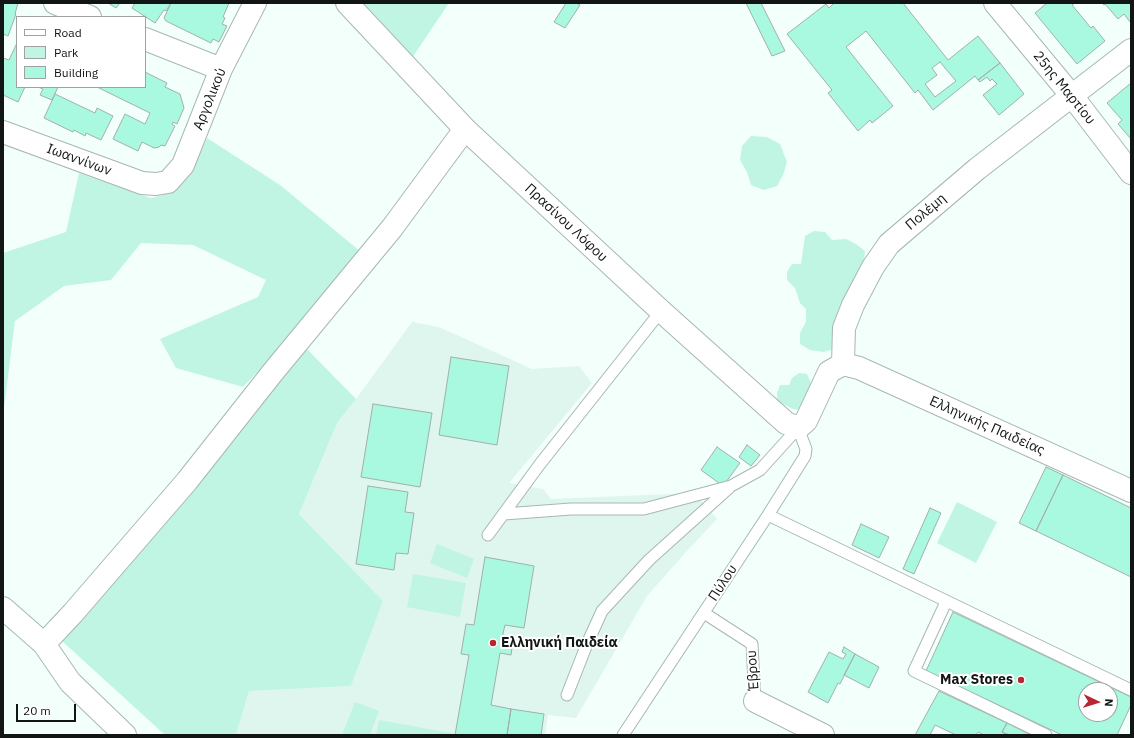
<!DOCTYPE html>
<meta charset="utf-8">
<style>
body{margin:0}
#map{position:relative;width:1134px;height:738px;overflow:hidden;background:#f3fffb;font-family:"IBM Plex Sans",sans-serif}
canvas{display:block}
.frame{position:absolute;inset:0;border:4px solid #111614;pointer-events:none}
.legend{position:absolute;left:16px;top:16px;width:130px;height:72px;box-sizing:border-box;background:#fff;border:1px solid #a0a2a1;margin:0;padding:5px 7px;list-style:none;font-size:12px;color:#111614}
.legend li{display:flex;align-items:center;gap:8px;height:20px}
.legend b{width:20px;border:1px solid #a0a2a1}
.north{position:absolute;left:1078px;top:682px;width:40px;height:40px;box-sizing:border-box;background:#fff;border:1px solid #a0a2a1;border-radius:50%;rotate:94deg;font-size:11px;font-weight:700;line-height:16px;text-align:center;color:#111614}
.north::after{content:'';display:block;margin:auto;width:14px;height:18px;background:#b82731;clip-path:polygon(50% 0,100% 100%,50% 72%,0 100%)}
.scale{position:absolute;left:16px;top:704px;width:60px;height:18px;box-sizing:border-box;border:2px solid #111614;border-top:0;padding-left:5px;font-size:12px;line-height:14px;white-space:nowrap;color:#111614;-webkit-text-stroke:3px #fff;paint-order:stroke}
</style>
<div id="map">
<canvas width="1134" height="738"></canvas>
<div class="frame"></div>
<ul class="legend">
<li><b style="height:5px;background:#fff"></b>Road</li>
<li><b style="height:11px;background:#c0f4e3"></b>Park</li>
<li><b style="height:11px;background:#a9f8e0"></b>Building</li>
</ul>
<div class="north">N</div>
<div class="scale">20 m</div>
</div>
<script>
const g = document.querySelector('canvas').getContext('2d');
g.lineJoin = 'round';
function fillPath(path, color) {
  g.fillStyle = color;
  g.fill(path, 'evenodd');
}
function toPath(rows) {
  const path = new Path2D();
  for (const r of rows) {
    path.moveTo(r[0], r[1]);
    for (let i = 2; i < r.length; i += 2) path.lineTo(r[i], r[i + 1]);
  }
  return path;
}
function stroke(path, color, width, dash) {
  g.strokeStyle = color;
  g.lineWidth = width;
  g.lineCap = dash ? 'butt' : 'round';
  g.setLineDash(dash || []);
  g.stroke(path);
}
function write(font, color, halo, rows, align = 'center') {
  g.font = font + ' "IBM Plex Sans",sans-serif';
  g.lineWidth = 4;
  g.setLineDash([]);
  g.textBaseline = 'middle';
  g.strokeStyle = halo;
  g.fillStyle = color;
  for (const [text, x, y, turn = 0] of rows) {
    g.save();
    g.translate(x, y);
    g.rotate((+turn || 0) * Math.PI / 180);
    g.textAlign = isNaN(turn) ? turn : align;
    if (halo) g.strokeText(text, 0, 0);
    g.fillText(text, 0, 0);
    g.restore();
  }
}
fillPath(toPath([
 [412,322,439,327,532,369,579,366,592,383,509,483,543,489,551,499,695,493,717,519,686,552,647,596,576,718,548,715,545,735,236,735,249,691,351,686,383,601,299,514,337,423,356,399]
]), '#def6ee');
fillPath(toPath([
 [351,3,449,3,410,61],
 [751,136,767,137,780,144,787,162,783,175,777,186,764,190,751,185,747,172,740,160,742,146],
 [207,138,280,185,361,252,293,335,243,387,176,368,160,339,258,297,266,280,193,245,141,243,111,280,64,286,15,321,3,416,3,253,66,232,79,173,151,198,163,195,177,189,190,175],
 [814,231,825,232,832,240,846,239,856,244,865,251,864,263,859,278,851,286,849,297,834,349,824,352,810,350,800,344,800,333,806,322,806,309,800,303,795,288,787,280,787,272,792,264,801,264,805,236],
 [304,346,356,399,337,423,299,514,383,601,351,686,249,691,236,735,165,735,62,641],
 [799,373,807,374,811,383,810,393,803,410,793,409,777,401,777,393,780,385,789,385,792,378],
 [957,502,997,522,976,563,937,543],
 [437,544,474,559,467,578,430,563],
 [413,574,466,583,460,617,407,607],
 [355,702,379,711,370,735,342,735],
 [379,720,451,733,451,735,376,735]
]), '#c0f4e3');
const building = toPath([
 [3,3,18,3,15,14,16,14,8,36,3,34,3,3],
 [108,3,120,3,116,8,108,3],
 [135,3,171,3,166,11,164,10,155,23,132,8,135,3],
 [171,3,229,3,223,17,225,18,222,24,227,26,219,42,213,39,211,43,166,21,164,18,171,3],
 [566,3,576,3,580,5,565,28,554,22,566,3],
 [746,3,761,3,785,51,772,56,746,3],
 [834,3,903,3,948,60,978,36,1000,63,978,80,975,76,933,110,918,90,915,93,866,31,846,47,893,106,872,123,870,120,858,131,828,93,832,90,787,34,826,4,829,8,834,3],
 [940,62,956,81,935,97,925,84,937,75,932,68,940,62],
 [1047,3,1075,3,1072,5,1091,28,1093,26,1105,41,1077,64,1035,13,1047,3],
 [1102,3,1131,3,1131,21,1130,22,1124,14,1118,19,1105,4,1104,5,1102,3],
 [17,43,17,87,25,87,18,102,3,95,3,58,9,60,17,43],
 [1000,63,1024,94,999,115,983,95,997,84,992,79,990,81,987,77,980,82,978,80,1000,63],
 [145,72,167,83,165,87,180,94,184,108,177,124,173,122,172,124,175,126,165,146,161,145,159,147,154,148,142,142,138,151,113,139,125,114,145,124,150,113,97,87,145,87,145,72],
 [1131,83,1131,139,1118,124,1122,120,1107,103,1131,83],
 [38,87,58,87,52,100,40,95,43,89,38,87],
 [55,94,95,113,97,108,113,116,101,140,86,133,85,136,74,130,73,132,44,118,55,94],
 [451,357,509,366,497,445,439,435,451,357],
 [373,404,432,413,420,487,361,477,373,404],
 [747,445,760,455,751,466,739,457,747,445],
 [717,447,740,463,723,486,701,470,717,447],
 [1046,467,1063,475,1036,531,1019,523,1046,467],
 [1063,475,1131,508,1131,577,1036,531,1063,475],
 [368,486,408,492,405,512,414,513,408,554,396,553,394,570,356,564,368,486],
 [930,508,941,513,914,574,903,569,930,508],
 [861,524,889,537,879,558,852,545,861,524],
 [485,557,534,566,524,628,505,625,502,638,513,640,511,655,500,653,491,705,511,709,507,735,455,735,469,655,461,654,466,624,474,625,485,557],
 [953,612,1131,697,1131,705,1117,735,1062,735,926,671,953,612],
 [1086,690,1110,690,1110,714,1086,714,1086,690],
 [844,647,855,654,840,684,838,683,828,703,808,692,829,652,843,659,846,654,842,652,844,647],
 [855,654,879,667,869,688,844,675,855,654],
 [939,691,1007,723,1002,732,1009,735,984,735,978,732,976,735,956,735,935,725,930,735,915,735,939,691],
 [511,709,544,714,541,735,507,735,511,709],
 [1007,723,1031,735,1009,735,1002,732,1007,723]
]);
fillPath(building, '#a9f8e0');
stroke(building, '#a2b0ab', 1);
const lane = toPath([
 [504,514,571,509,644,509,731,486,760,470,798,428,806,449,805,456,768,515,623,735],
 [768,515,1131,690],
 [488,535,540,464,661,311],
 [946,602,914,671,1046,735],
 [704,613,752,644,755,701],
 [567,695,587,644,602,611,649,560,729,488]
]);
const street = toPath([
 [55,3,90,17],
 [347,3,465,129,661,311,786,423,798,428,806,421,829,372,843,364],
 [995,3,1072,96,1131,173],
 [145,39,221,69],
 [3,132,142,183,156,184,168,182,183,165,221,69,255,3],
 [843,364,844,328,853,305,873,267,889,244,977,169,1131,50],
 [843,364,859,368,1131,491],
 [3,608,44,644],
 [755,701,823,735],
 [125,735,70,682,44,644,73,613,187,481,273,372,392,228,465,129]
]);
stroke(lane, '#a8b7b2', 13);
stroke(street, '#a8b7b2', 24);
stroke(lane, '#fff', 11);
stroke(street, '#fff', 22);
for (const [x, y, r, color] of [
 [493,643,4,"#b82731"],
 [1021,680,4,"#b82731"]
]) {
  const dot = new Path2D();
  dot.arc(x, y, r, 0, 2 * Math.PI);
  g.fillStyle = color;
  g.fill(dot);
  stroke(dot, '#fff', 1.5);
}
write('14px', '#111614', '#fff', [
 ["25ης Μαρτίου",1064,88,51],
 ["Αργολικού",210,99,-68],
 ["Ιωαννίνων",79,160,20],
 ["Πολέμη",926,212,-40],
 ["Πρασίνου Λόφου",566,223,43],
 ["Ελληνικής Παιδείας",987,426,24],
 ["Πύλου",723,583,-57],
 ["Έβρου",753,670,-94]
]);
write('bold 14px', '#111614', '#fff', [
 ["Ελληνική Παιδεία",501,643],
 ["Max Stores",1013,680,"right"]
], 'left');
</script>
